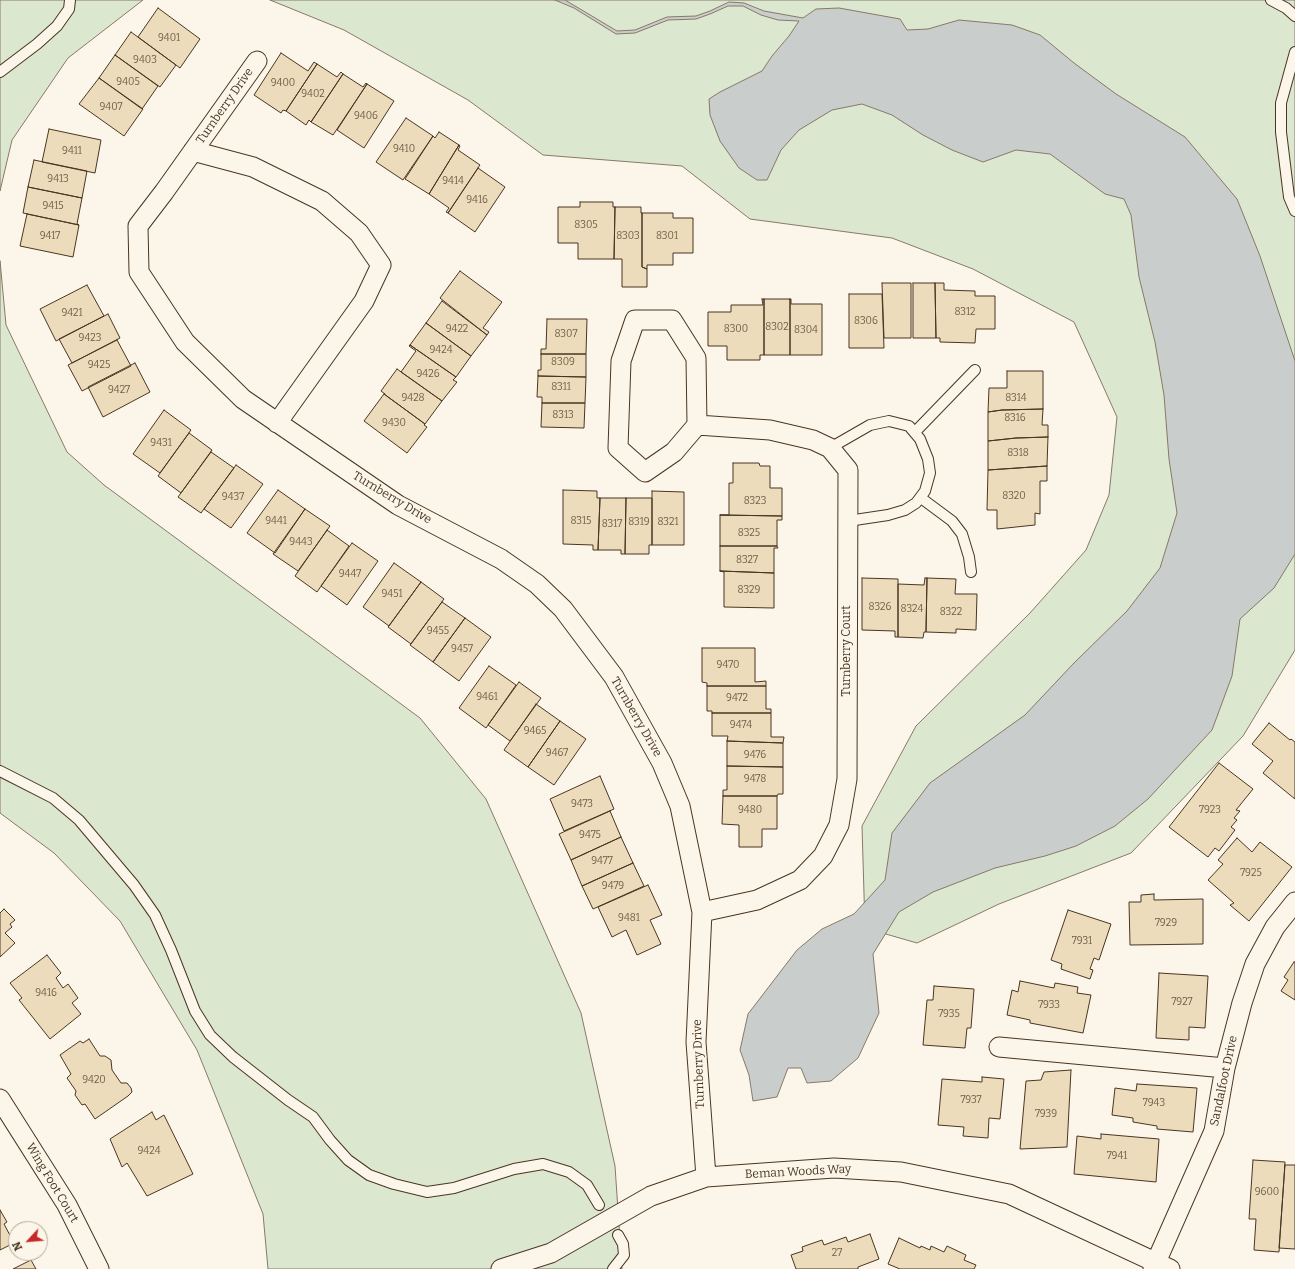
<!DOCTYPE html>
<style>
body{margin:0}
#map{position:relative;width:1295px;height:1269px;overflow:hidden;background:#fbf6e9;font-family:Bitter,serif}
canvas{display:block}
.north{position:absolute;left:8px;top:1221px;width:40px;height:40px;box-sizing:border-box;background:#fbf6e9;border:1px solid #b4a999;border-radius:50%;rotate:244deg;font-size:11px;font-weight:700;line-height:16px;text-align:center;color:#4a3520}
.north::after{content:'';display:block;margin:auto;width:14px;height:18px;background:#c62828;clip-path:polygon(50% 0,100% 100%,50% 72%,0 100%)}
</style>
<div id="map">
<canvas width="1295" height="1269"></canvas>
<div class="north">N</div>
</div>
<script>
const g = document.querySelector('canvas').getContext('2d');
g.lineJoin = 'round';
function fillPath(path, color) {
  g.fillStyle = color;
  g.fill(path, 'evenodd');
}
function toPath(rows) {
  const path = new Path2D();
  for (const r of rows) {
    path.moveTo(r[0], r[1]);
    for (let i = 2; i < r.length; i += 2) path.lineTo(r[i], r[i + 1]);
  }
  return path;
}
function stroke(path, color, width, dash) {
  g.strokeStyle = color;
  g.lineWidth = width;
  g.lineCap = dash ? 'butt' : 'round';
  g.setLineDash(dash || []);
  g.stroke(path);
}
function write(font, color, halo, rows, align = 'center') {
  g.font = font + ' Bitter,serif';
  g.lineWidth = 3;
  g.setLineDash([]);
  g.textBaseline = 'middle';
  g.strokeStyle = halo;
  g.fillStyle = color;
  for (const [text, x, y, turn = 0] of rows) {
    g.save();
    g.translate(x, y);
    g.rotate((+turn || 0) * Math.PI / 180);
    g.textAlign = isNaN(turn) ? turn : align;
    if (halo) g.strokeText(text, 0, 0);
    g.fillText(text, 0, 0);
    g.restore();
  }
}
const green = toPath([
 [0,0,143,0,68,58,12,140,0,191,0,0],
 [270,0,1295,0,1295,650,1243,736,1131,853,999,904,917,943,865,928,862,826,916,726,1030,613,1086,550,1109,495,1117,417,1074,322,973,269,892,238,750,219,682,166,543,155,468,100,344,30,270,0],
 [0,261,6,325,67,452,104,485,420,718,486,799,581,1013,615,1166,622,1269,268,1269,263,1214,197,1050,120,921,54,853,0,813,0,261]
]);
fillPath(green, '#dce7d0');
stroke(green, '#887966', 1);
const water = toPath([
 [555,0,565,0,617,31,635,30,667,17,696,16,710,11,729,2,744,3,764,11,803,18,816,9,839,8,900,19,907,30,928,29,959,20,1012,25,1040,35,1074,63,1116,94,1185,137,1237,199,1260,256,1295,361,1295,554,1274,588,1240,619,1232,676,1212,730,1148,799,1115,826,1076,846,1045,856,995,868,933,892,899,912,873,954,879,1013,858,1058,831,1081,807,1083,801,1068,788,1068,777,1097,753,1101,749,1075,740,1050,748,1014,797,950,822,929,854,914,885,880,892,833,930,783,1025,715,1074,663,1127,611,1160,568,1177,513,1169,459,1164,395,1155,342,1139,277,1131,215,1124,199,1105,194,1050,154,1016,150,983,162,952,150,923,135,892,115,862,104,832,110,799,130,781,150,767,180,757,180,739,168,720,141,710,115,709,99,720,92,762,71,772,56,789,36,799,21,778,20,761,15,743,6,728,6,710,14,696,19,668,20,635,33,616,34,574,8,555,0]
]);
fillPath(water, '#c9cecd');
stroke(water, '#887966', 1);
const building = toPath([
 [158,8,200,39,180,68,138,37,158,8],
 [131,32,176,65,160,87,115,55,131,32],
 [281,53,308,71,314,62,317,64,286,111,283,110,281,113,254,95,281,53],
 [115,55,158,86,142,109,99,78,115,55],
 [317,64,337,77,341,72,343,74,311,122,309,120,306,125,286,111,317,64],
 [343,74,363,87,366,83,367,84,333,135,311,122,343,74],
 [99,78,143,109,124,136,79,104,99,78],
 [367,84,394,101,364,148,337,130,367,84],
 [406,118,433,136,403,180,376,162,406,118],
 [49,129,101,140,95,173,42,162,49,129],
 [439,132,459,145,429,194,405,179,433,136,435,138,439,132],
 [459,145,460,146,458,150,480,165,448,213,446,212,449,208,429,194,459,145],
 [34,160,87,171,82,198,28,187,34,160],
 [478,168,505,187,475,232,448,213,478,168],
 [28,187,82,198,77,224,79,225,23,213,28,187],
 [580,202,613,202,613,207,615,207,614,259,578,259,578,243,558,243,558,207,580,207,580,202],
 [615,207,641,207,641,213,642,213,642,267,647,269,647,287,622,287,622,259,614,259,615,207],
 [642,213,673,213,673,218,693,218,693,253,673,253,673,265,647,265,647,269,642,267,642,213],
 [27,214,79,225,73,257,20,246,27,214],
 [460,271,502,302,483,328,489,332,487,335,440,298,460,271],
 [882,283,911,283,911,338,884,338,882,283],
 [913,283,935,283,936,338,913,338,913,283],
 [935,283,944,283,944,290,975,291,975,296,995,296,995,329,976,329,975,343,940,342,940,338,936,338,935,283],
 [87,285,104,316,56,341,40,309,87,285],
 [849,294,882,294,884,348,849,348,849,294],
 [762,299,764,299,764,355,760,355,760,360,727,360,727,346,708,346,708,312,731,312,731,305,763,305,762,299],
 [764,299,790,299,790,355,764,355,764,299],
 [790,299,791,299,791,304,822,304,822,355,790,355,790,299],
 [442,301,487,335,471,356,426,323,442,301],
 [108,314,120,338,72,363,59,339,108,314],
 [547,319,587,319,586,354,541,354,541,349,546,349,547,319],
 [426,323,471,356,456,377,410,345,426,323],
 [117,340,131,366,82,391,68,365,117,340],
 [410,345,456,377,453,380,457,382,442,401,401,372,416,351,409,346,410,345],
 [541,354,586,354,586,377,538,376,538,370,541,370,541,354],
 [135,363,150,392,103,417,88,387,135,363],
 [397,369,442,401,425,424,384,394,385,394,381,391,397,369],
 [1007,371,1043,371,1043,409,1002,410,988,412,989,388,1007,388,1007,371],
 [538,376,586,377,585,403,542,403,542,397,537,397,538,376],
 [384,394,425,424,424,425,427,427,407,453,364,421,384,394],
 [542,403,585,403,584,428,541,427,542,403],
 [1043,409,1042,425,1048,425,1048,437,1016,438,988,441,988,412,1002,410,1043,409],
 [164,410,191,430,160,473,133,454,164,410],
 [189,433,212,450,181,493,158,476,189,433],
 [1048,437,1047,466,988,470,988,441,1016,438,1048,437],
 [211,452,234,468,201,513,178,497,211,452],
 [733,463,759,463,760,466,770,466,770,488,782,488,782,516,720,515,729,515,729,483,733,483,733,463],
 [236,465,263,484,231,528,204,509,236,465],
 [1047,466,1047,481,1040,481,1040,514,1035,513,1035,525,997,529,997,510,987,510,988,470,1047,466],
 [278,490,305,509,275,553,247,533,278,490],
 [563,490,597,491,597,498,600,498,598,550,593,550,593,545,563,544,563,490],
 [652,491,684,492,684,545,652,545,652,491],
 [600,498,626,498,625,554,621,554,621,550,598,550,600,498],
 [626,498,652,498,652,545,649,545,649,554,625,554,626,498],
 [305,509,330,526,298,571,273,554,305,509],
 [720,515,782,516,782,520,777,520,777,546,720,546,720,515],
 [327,530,349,546,317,592,295,576,327,530],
 [352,543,378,561,347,605,321,586,352,543],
 [720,546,777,546,778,548,774,548,774,573,720,571,720,546],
 [394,563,421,582,389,626,363,607,394,563],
 [720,571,774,573,774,608,724,607,724,572,720,571],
 [862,578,898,579,898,637,895,637,895,631,862,630,862,578],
 [925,578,927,578,926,632,924,632,923,638,898,637,898,584,924,585,925,578],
 [927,578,956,579,955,594,977,594,976,630,956,629,956,633,926,632,927,578],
 [421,582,444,599,411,644,388,627,421,582],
 [442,602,465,618,433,662,410,645,442,602],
 [465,618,491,637,459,681,433,662,465,618],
 [702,648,755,648,755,682,766,681,766,686,707,686,707,683,702,682,702,648],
 [489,666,516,685,486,728,459,708,489,666],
 [519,682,541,698,510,741,488,725,519,682],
 [707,686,766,686,766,709,771,709,771,713,712,713,712,711,707,711,707,686],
 [536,704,560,721,528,767,504,750,536,704],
 [712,713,771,713,771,737,784,737,783,743,727,741,728,736,712,736,712,713],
 [560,721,586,739,554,785,528,767,560,721],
 [1269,723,1290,740,1291,739,1295,742,1295,799,1263,773,1273,761,1252,744,1269,723],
 [727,741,783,743,783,767,727,766,727,741],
 [1219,763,1253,789,1236,810,1240,811,1234,818,1237,820,1231,827,1235,830,1219,851,1215,848,1208,857,1169,827,1219,763],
 [727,766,783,767,783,794,778,794,777,796,723,796,723,790,727,790,727,766],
 [600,776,614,809,564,831,550,799,600,776],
 [723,796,777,796,777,829,762,829,762,847,739,847,739,825,722,824,723,796],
 [610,811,621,837,571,860,559,834,610,811],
 [621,837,633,863,582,886,571,860,621,837],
 [1237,838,1252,852,1260,842,1292,867,1249,921,1230,905,1234,903,1208,880,1223,864,1218,860,1237,838],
 [633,863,644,886,593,909,582,886,633,863],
 [648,885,662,915,650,920,661,944,637,955,626,930,612,937,598,907,648,885],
 [1154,894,1154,900,1203,899,1203,944,1130,945,1129,902,1141,902,1141,895,1154,894],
 [4,909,15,920,10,924,12,927,5,933,15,943,0,957,0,913,4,909],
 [1068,910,1111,924,1099,960,1094,958,1090,969,1093,970,1090,979,1061,969,1062,964,1051,960,1068,910],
 [47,955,61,973,56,978,63,988,68,984,78,998,72,1003,81,1014,50,1039,19,1000,22,998,10,983,47,955],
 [1294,962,1295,962,1295,1000,1281,991,1288,980,1284,977,1294,962],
 [1159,973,1208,976,1205,1028,1189,1027,1189,1040,1156,1038,1159,973],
 [1020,981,1054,988,1055,983,1078,987,1077,993,1091,995,1083,1033,1030,1023,1030,1020,1007,1015,1012,990,1018,992,1020,981],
 [934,986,974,989,971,1028,967,1028,965,1048,923,1045,927,1000,933,1000,934,986],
 [89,1039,100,1056,105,1056,111,1060,112,1070,121,1083,127,1083,131,1088,132,1092,128,1096,95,1119,85,1104,82,1105,75,1095,76,1091,67,1078,71,1074,60,1055,80,1041,83,1043,89,1039],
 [1071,1070,1067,1147,1020,1149,1026,1081,1041,1080,1044,1072,1071,1070],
 [982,1077,1004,1079,1000,1119,989,1118,988,1138,963,1136,964,1127,938,1125,942,1079,982,1082,982,1077],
 [1137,1084,1197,1088,1193,1132,1157,1129,1157,1126,1133,1122,1133,1118,1112,1115,1115,1088,1136,1091,1137,1084],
 [152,1112,156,1120,164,1115,193,1174,147,1196,127,1163,122,1167,110,1139,152,1112],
 [1101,1134,1159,1139,1156,1182,1074,1174,1077,1136,1101,1139,1101,1134],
 [1253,1160,1285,1162,1279,1252,1254,1250,1256,1219,1249,1219,1253,1160],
 [1285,1165,1295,1165,1295,1249,1279,1248,1285,1165],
 [0,1210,7,1222,4,1224,14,1243,0,1250,0,1210],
 [870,1234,879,1259,858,1267,858,1269,796,1269,791,1255,803,1251,802,1247,822,1240,824,1245,846,1237,848,1242,870,1234],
 [899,1238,920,1248,921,1246,930,1250,931,1246,944,1252,947,1246,966,1255,964,1260,976,1265,974,1269,900,1269,888,1264,899,1238],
 [31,1260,36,1269,13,1269,31,1260]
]);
fillPath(building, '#ecdcbc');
stroke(building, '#4a3520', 1);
const service = toPath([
 [1271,0,1286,8,1295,16],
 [1295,52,1281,103,1281,132,1289,197,1295,211],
 [0,72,37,44,57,26,69,9,70,0],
 [915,432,975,370],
 [830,448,870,425,889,421,909,426,920,439,928,459,930,473,925,491,916,503,905,510,888,515,848,521],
 [921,498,952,521,962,534,969,557,971,572],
 [0,771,53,798,79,820,134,885,155,915,171,950,195,1011,210,1035,233,1057,288,1100,313,1117,330,1140,348,1160,369,1175,394,1184,427,1192,454,1188,514,1169,543,1164,569,1172,587,1185,599,1205],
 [613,1269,624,1255,623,1244,618,1235]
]);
const minor = toPath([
 [257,61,164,192,138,226,139,272,185,342,243,399,398,505,501,559,537,584,563,609,614,677,662,763,680,806,702,912,696,1042,706,1177],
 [193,151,253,167,322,201,359,233,381,265,364,301,277,423],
 [697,425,674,452,645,472,618,448,621,361,635,320,672,320,696,358,697,425,770,430,813,440,830,448,848,470,847,779,839,825,823,856,800,880,757,900,702,912],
 [999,1047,1225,1068],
 [0,1099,67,1205,99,1269],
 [501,1269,551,1253,651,1196,706,1177,834,1168,901,1172,1009,1194,1170,1269],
 [1153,1269,1214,1131,1225,1068,1242,1003,1255,964,1275,927,1295,902]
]);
stroke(service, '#4a3520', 12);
stroke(minor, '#4a3520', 21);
stroke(service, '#fbf6e9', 10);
stroke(minor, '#fbf6e9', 19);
write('10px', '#725f47', null, [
 ["9401",169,38],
 ["9403",145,60],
 ["9405",128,82],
 ["9400",283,83],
 ["9402",313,94],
 ["9407",111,107],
 ["9406",366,116],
 ["9410",404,149],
 ["9411",72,151],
 ["9413",58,179],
 ["9414",453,181],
 ["9416",477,200],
 ["9415",53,206],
 ["8305",586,225],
 ["9417",50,236],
 ["8303",628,236],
 ["8301",667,236],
 ["8312",965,312],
 ["9421",72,313],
 ["8306",866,321],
 ["8302",777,327],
 ["9422",457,329],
 ["8300",736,329],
 ["8304",806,330],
 ["8307",566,334],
 ["9423",90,338],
 ["9424",441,350],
 ["8309",563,362],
 ["9425",99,365],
 ["9426",428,374],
 ["8311",561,387],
 ["9427",119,390],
 ["9428",413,398],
 ["8314",1016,398],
 ["8313",563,415],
 ["8316",1015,418],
 ["9430",394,423],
 ["9431",161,443],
 ["8318",1018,453],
 ["8320",1014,496],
 ["9437",233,497],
 ["8323",755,501],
 ["9441",276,521],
 ["8315",581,521],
 ["8319",639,522],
 ["8321",668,522],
 ["8317",612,524],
 ["8325",749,533],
 ["9443",301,542],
 ["8327",747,560],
 ["9447",350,574],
 ["8329",749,590],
 ["9451",392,594],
 ["8326",880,607],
 ["8324",912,609],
 ["8322",951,612],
 ["9455",438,631],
 ["9457",462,649],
 ["9470",728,665],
 ["9461",487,697],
 ["9472",737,698],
 ["9474",741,725],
 ["9465",535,731],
 ["9467",557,753],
 ["9476",755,755],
 ["9478",755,779],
 ["9473",582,804],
 ["9480",750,810],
 ["7923",1210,810],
 ["9475",590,835],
 ["9477",602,861],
 ["7925",1251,873],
 ["9479",613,886],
 ["9481",629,918],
 ["7929",1166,923],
 ["7931",1082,941],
 ["9416",46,993],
 ["7927",1182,1002],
 ["7933",1049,1005],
 ["7935",949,1014],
 ["9420",94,1080],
 ["7937",971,1100],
 ["7943",1154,1103],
 ["7939",1046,1114],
 ["9424",149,1151],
 ["7941",1117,1156],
 ["9600",1267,1192],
 ["27",837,1253]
]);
write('12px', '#4a3520', '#fbf6e9', [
 ["Turnberry Drive",225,106,-55],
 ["Turnberry Drive",392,498,31],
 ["Turnberry Court",847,651,-90],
 ["Turnberry Drive",636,717,60],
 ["Turnberry Drive",699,1064,-92],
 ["Sandalfoot Drive",1224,1081,-78],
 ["Beman Woods Way",798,1172,-3],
 ["Wing Foot Court",52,1183,59]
]);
</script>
